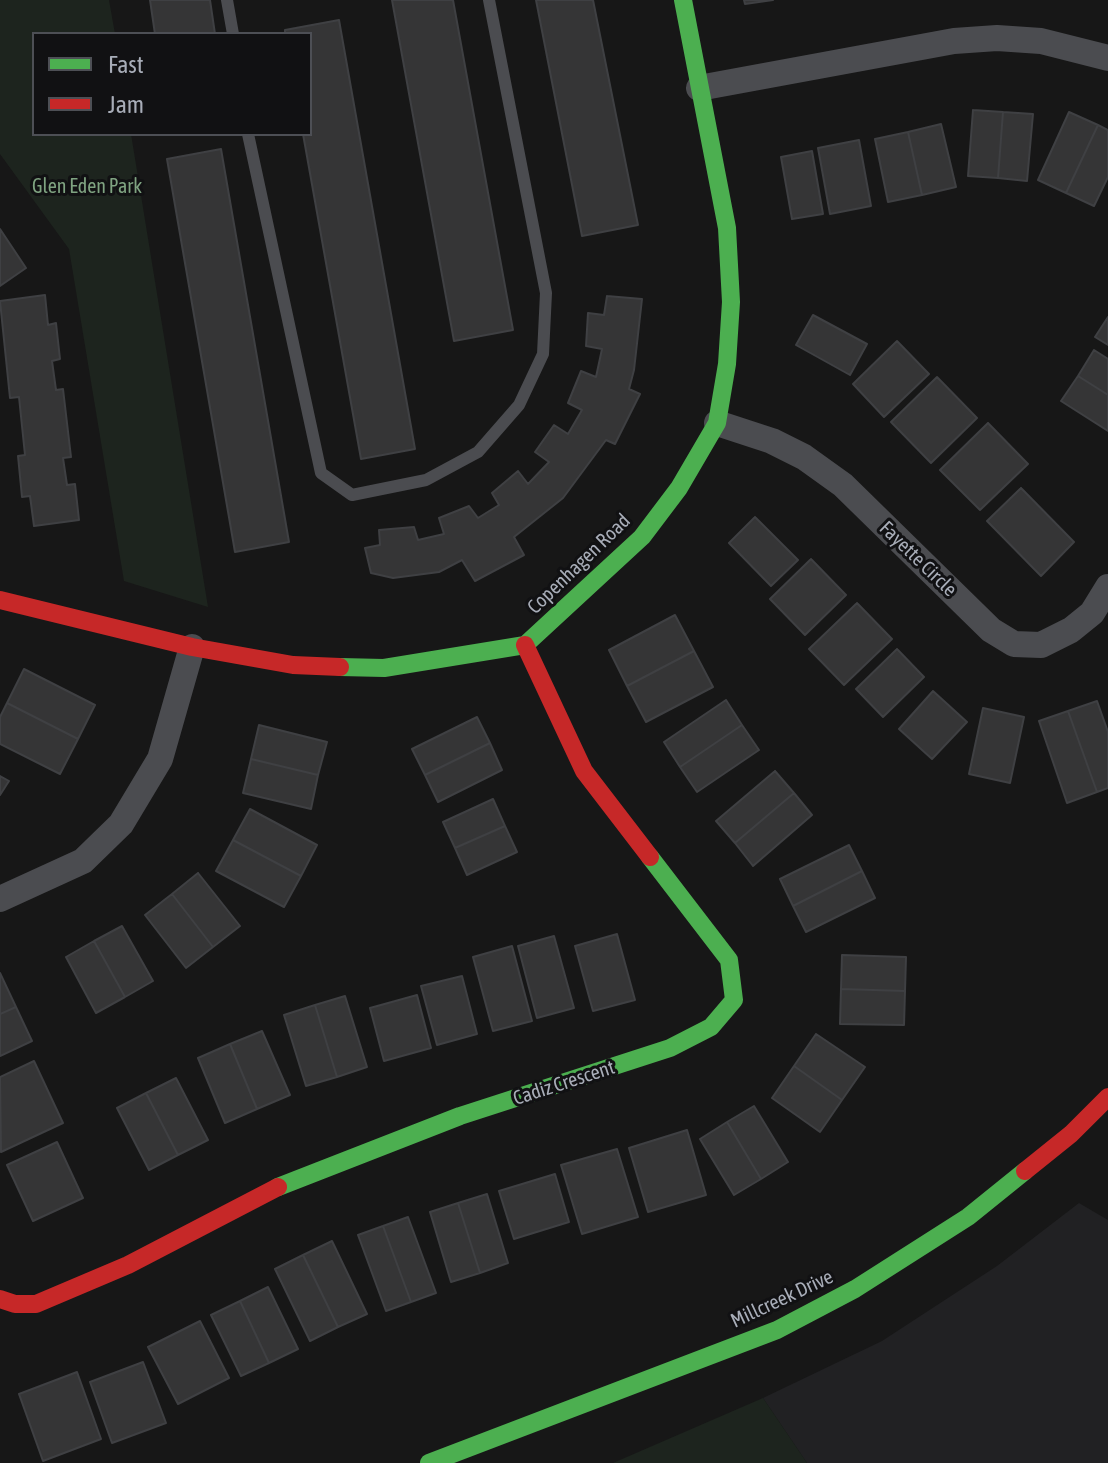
<!DOCTYPE html>
<style>
body{margin:0}
#map{position:relative;width:1108px;height:1463px;overflow:hidden;background:#171717;font-family:"Asap Condensed",sans-serif}
canvas{display:block}
.legend{position:absolute;left:32px;top:32px;width:280px;height:104px;box-sizing:border-box;background:#111113;border:2px solid #4d4f55;margin:0;padding:10px 14px;list-style:none;font-size:24px;color:#a8adb8}
.legend li{display:flex;align-items:center;gap:16px;height:40px}
.legend b{width:40px;border:2px solid #4d4f55}
</style>
<div id="map">
<canvas width="1108" height="1463"></canvas>
<ul class="legend">
<li><b style="height:10px;background:#4caf50"></b>Fast</li>
<li><b style="height:10px;background:#c62828"></b>Jam</li>
</ul>
</div>
<script>
const g = document.querySelector('canvas').getContext('2d');
g.lineJoin = 'round';
function fillPath(path, color) {
  g.fillStyle = color;
  g.fill(path, 'evenodd');
}
function toPath(rows) {
  const path = new Path2D();
  for (const r of rows) {
    path.moveTo(r[0], r[1]);
    for (let i = 2; i < r.length; i += 2) path.lineTo(r[i], r[i + 1]);
  }
  return path;
}
function stroke(path, color, width, dash) {
  g.strokeStyle = color;
  g.lineWidth = width;
  g.lineCap = dash ? 'butt' : 'round';
  g.setLineDash(dash || []);
  g.stroke(path);
}
function write(font, color, halo, rows, align = 'center') {
  g.font = font + ' "Asap Condensed",sans-serif';
  g.lineWidth = 6;
  g.setLineDash([]);
  g.textBaseline = 'middle';
  g.strokeStyle = halo;
  g.fillStyle = color;
  for (const [text, x, y, turn = 0] of rows) {
    g.save();
    g.translate(x, y);
    g.rotate((+turn || 0) * Math.PI / 180);
    g.textAlign = isNaN(turn) ? turn : align;
    if (halo) g.strokeText(text, 0, 0);
    g.fillText(text, 0, 0);
    g.restore();
  }
}
fillPath(toPath([
 [1079,1203,1108,1220,1108,1463,807,1463,763,1398,882,1341,997,1266]
]), '#212123');
fillPath(toPath([
 [0,0,109,0,115,34,34,34,34,134,131,134,208,607,124,581,69,249,0,154],
 [763,1398,807,1463,613,1463]
]), '#1d241e');
const building = toPath([
 [150,0,210,0,215,34,155,34,150,0],
 [392,0,453,0,513,330,454,341,392,0],
 [536,0,593,0,638,225,582,236,536,0],
 [744,0,773,0,745,4,744,0],
 [339,20,415,449,361,459,303,134,310,134,310,34,285,34,285,30,339,20],
 [973,110,1003,112,998,178,968,176,973,110],
 [1003,112,1033,114,1027,181,998,178,1003,112],
 [1069,112,1098,125,1066,193,1038,180,1069,112],
 [941,124,956,187,922,195,908,132,941,124],
 [1098,125,1108,130,1108,177,1094,206,1066,193,1098,125],
 [908,132,922,195,888,202,875,139,908,132],
 [859,140,871,206,830,214,818,148,859,140],
 [221,149,289,542,235,552,167,159,221,149],
 [812,151,823,214,792,219,781,157,812,151],
 [0,229,26,268,0,286,0,229],
 [45,295,48,325,56,323,60,359,52,361,56,390,63,389,71,457,63,458,67,485,75,484,79,520,34,526,30,496,22,497,18,456,25,455,19,397,10,398,0,301,45,295],
 [607,296,642,299,634,370,629,389,640,394,615,444,606,440,563,498,514,537,524,555,475,581,462,560,439,572,393,578,371,573,365,548,380,545,379,530,414,527,418,540,444,534,439,518,469,506,478,518,499,505,492,493,518,471,528,484,549,462,535,452,554,425,568,434,582,410,568,403,581,371,596,377,602,349,586,346,588,313,604,315,607,296],
 [813,315,867,344,850,375,796,345,813,315],
 [1108,317,1108,345,1095,337,1108,317],
 [897,341,929,374,884,417,853,384,897,341],
 [1094,350,1108,359,1108,395,1078,376,1094,350],
 [1078,376,1108,395,1108,431,1061,401,1078,376],
 [937,377,977,418,931,463,891,422,937,377],
 [988,423,1028,464,980,510,940,470,988,423],
 [1021,488,1074,542,1041,576,987,521,1021,488],
 [755,517,798,560,771,586,729,543,755,517],
 [811,559,846,595,805,635,770,599,811,559],
 [857,603,892,639,844,685,809,649,857,603],
 [675,615,694,651,627,686,609,650,675,615],
 [897,649,924,677,883,717,856,689,897,649],
 [694,651,713,687,646,722,627,686,694,651],
 [24,669,95,705,78,739,7,703,24,669],
 [933,691,967,722,932,759,899,729,933,691],
 [726,700,742,725,680,767,664,742,726,700],
 [1097,701,1108,732,1108,788,1097,792,1068,711,1097,701],
 [7,703,78,739,60,774,0,744,0,717,7,703],
 [983,708,1024,717,1010,783,969,774,983,708],
 [1068,711,1097,792,1067,803,1039,721,1068,711],
 [477,717,490,743,425,775,412,749,477,717],
 [259,725,327,742,318,775,251,759,259,725],
 [742,725,759,750,697,792,680,767,742,725],
 [490,743,502,770,438,802,425,775,490,743],
 [251,759,318,775,311,809,243,793,251,759],
 [775,771,794,793,735,843,716,821,775,771],
 [0,776,9,781,0,795,0,776],
 [794,793,812,815,753,866,735,843,794,793],
 [493,799,505,826,455,848,443,822,493,799],
 [250,809,317,845,301,876,233,840,250,809],
 [505,826,517,852,467,875,455,848,505,826],
 [233,840,301,876,284,907,216,871,233,840],
 [849,845,862,871,793,906,780,879,849,845],
 [862,871,875,898,806,932,793,906,862,871],
 [198,873,240,926,213,947,172,894,198,873],
 [172,894,213,947,186,968,145,915,172,894],
 [122,926,153,981,125,997,94,941,122,926],
 [617,934,635,1000,593,1011,575,946,617,934],
 [554,936,574,1008,537,1018,518,946,554,936],
 [94,941,125,997,96,1013,66,957,94,941],
 [512,946,532,1021,493,1031,473,957,512,946],
 [842,955,906,957,905,991,841,989,842,955],
 [0,973,16,1007,0,1014,0,973],
 [462,976,477,1034,437,1045,421,986,462,976],
 [841,989,905,991,904,1025,840,1024,841,989],
 [417,995,431,1048,384,1061,370,1008,417,995],
 [345,996,367,1067,337,1077,315,1005,345,996],
 [315,1005,337,1077,306,1086,284,1015,315,1005],
 [16,1007,32,1041,0,1056,0,1014,16,1007],
 [262,1031,290,1095,257,1109,230,1044,262,1031],
 [816,1034,865,1067,842,1100,794,1066,816,1034],
 [230,1044,257,1109,225,1123,198,1058,230,1044],
 [34,1061,63,1123,1,1152,0,1077,34,1061],
 [794,1066,842,1100,820,1132,772,1098,794,1066],
 [176,1078,208,1140,178,1155,146,1093,176,1078],
 [146,1093,178,1155,149,1170,117,1108,146,1093],
 [754,1106,788,1162,761,1179,727,1122,754,1106],
 [727,1122,761,1179,734,1195,700,1139,727,1122],
 [687,1130,706,1195,648,1212,629,1148,687,1130],
 [57,1142,83,1198,33,1221,7,1165,57,1142],
 [617,1149,638,1217,582,1234,561,1165,617,1149],
 [555,1174,569,1222,514,1239,499,1191,555,1174],
 [487,1194,508,1263,480,1273,458,1203,487,1194],
 [458,1203,480,1273,451,1282,430,1212,458,1203],
 [408,1217,436,1293,411,1302,383,1226,408,1217],
 [383,1226,411,1302,386,1311,358,1235,383,1226],
 [332,1241,367,1314,338,1327,303,1255,332,1241],
 [303,1255,338,1327,310,1341,275,1269,303,1255],
 [268,1287,298,1349,269,1363,240,1301,268,1287],
 [240,1301,269,1363,241,1376,211,1315,240,1301],
 [200,1321,229,1378,178,1404,148,1347,200,1321],
 [143,1362,166,1423,112,1443,90,1382,143,1362],
 [77,1372,101,1439,43,1461,19,1394,77,1372]
]);
fillPath(building, '#353536');
stroke(building, '#3f4043', 2);
stroke(toPath([
 [227,0,233,34],
 [248,134,321,473,352,495,426,480,478,452,519,405,543,354,546,293,489,0]
]), '#4b4c50', 12);
stroke(toPath([
 [699,88,954,41,997,38,1041,41,1108,58],
 [717,423,772,441,804,457,843,485,991,630,1014,644,1041,645,1071,630,1092,613,1108,587],
 [0,899,83,861,121,824,160,759,192,647]
]), '#4b4c50', 26);
stroke(toPath([
 [340,667,384,668,525,645,642,537,679,488,717,423,727,364,731,302,727,228,683,0],
 [278,1187,460,1116,670,1048,711,1027,734,1000,729,960,650,857],
 [429,1463,777,1330,855,1289,968,1217,1025,1171]
]), '#4caf50', 18);
stroke(toPath([
 [0,600,192,647,293,665,340,667],
 [525,645,584,771,650,857],
 [1025,1171,1071,1134,1108,1097],
 [0,1299,15,1304,36,1304,128,1265,278,1187]
]), '#c62828', 18);
write('20px', '#7fa381', '#111113', [
 ["Glen Eden Park",87,187]
]);
write('20px', '#a8adb8', '#111113', [
 ["Fayette Circle",918,559,44],
 ["Copenhagen Road",579,564,-44],
 ["Cadiz Crescent",564,1083,-18],
 ["Millcreek Drive",782,1299,-25]
]);
</script>
